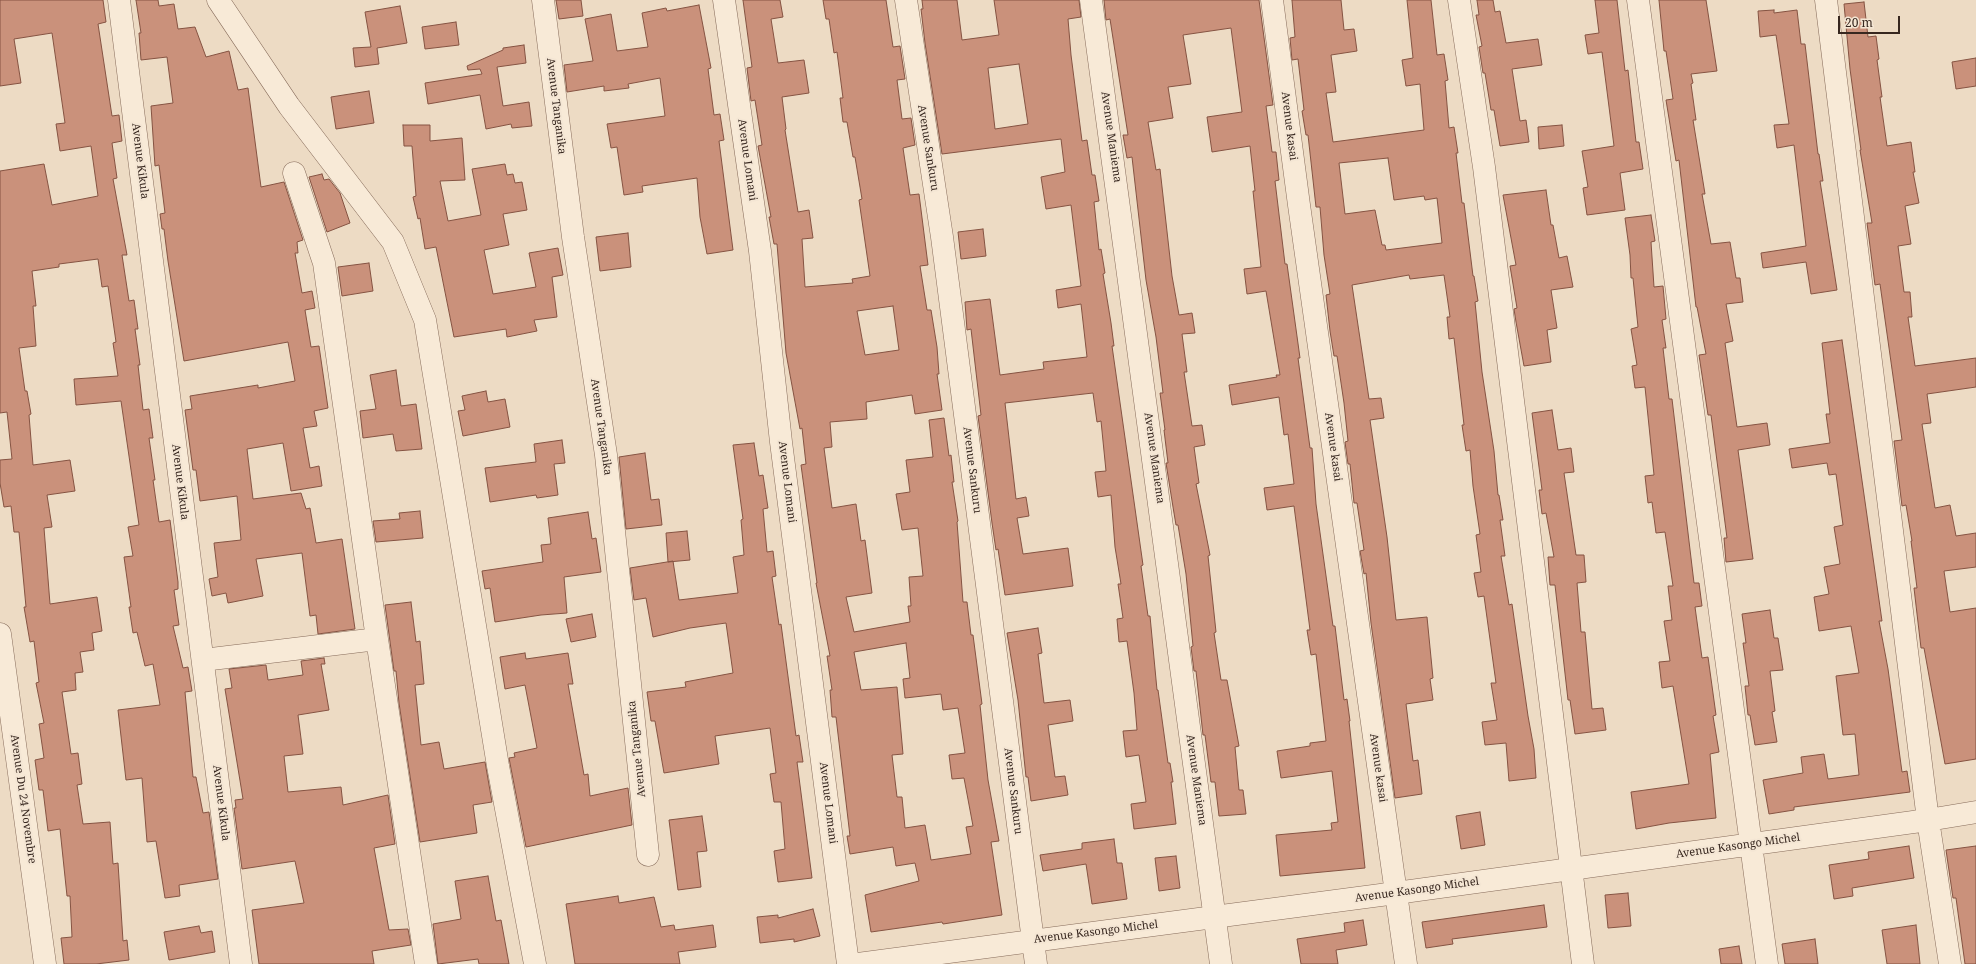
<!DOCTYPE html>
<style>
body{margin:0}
#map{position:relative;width:1976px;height:964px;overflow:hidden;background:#eddbc4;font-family:"Noto Serif",serif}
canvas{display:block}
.scale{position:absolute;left:1838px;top:16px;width:62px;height:18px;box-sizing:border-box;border:2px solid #37271f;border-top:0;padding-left:5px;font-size:12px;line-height:14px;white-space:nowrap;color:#37271f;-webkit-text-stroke:3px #f4e6d4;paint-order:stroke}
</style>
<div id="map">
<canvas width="1976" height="964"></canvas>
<div class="scale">20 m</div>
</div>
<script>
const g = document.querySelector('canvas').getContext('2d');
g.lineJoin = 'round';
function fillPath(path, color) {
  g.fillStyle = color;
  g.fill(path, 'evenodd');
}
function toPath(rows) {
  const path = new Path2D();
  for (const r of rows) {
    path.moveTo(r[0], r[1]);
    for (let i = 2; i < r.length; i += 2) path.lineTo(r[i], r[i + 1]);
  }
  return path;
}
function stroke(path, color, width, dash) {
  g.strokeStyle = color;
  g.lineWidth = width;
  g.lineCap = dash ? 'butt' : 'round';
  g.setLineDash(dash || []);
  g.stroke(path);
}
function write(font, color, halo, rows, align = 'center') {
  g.font = font + ' "Noto Serif",serif';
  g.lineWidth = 4;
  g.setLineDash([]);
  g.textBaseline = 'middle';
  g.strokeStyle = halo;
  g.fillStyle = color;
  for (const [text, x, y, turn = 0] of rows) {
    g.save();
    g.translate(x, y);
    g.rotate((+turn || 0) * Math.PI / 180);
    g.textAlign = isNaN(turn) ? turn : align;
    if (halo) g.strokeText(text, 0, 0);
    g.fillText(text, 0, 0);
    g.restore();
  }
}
const building = toPath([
 [0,0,103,0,106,22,98,24,112,116,119,115,122,141,112,143,117,178,113,179,127,255,122,255,129,301,134,300,138,329,135,329,140,365,138,365,143,410,149,409,153,438,149,438,155,480,153,480,159,522,170,520,178,582,178,589,174,590,179,625,173,626,183,668,188,667,192,691,185,692,193,777,196,777,203,813,209,812,218,879,179,885,180,896,165,898,156,841,147,842,142,778,126,780,118,710,160,705,153,664,145,666,137,632,133,633,129,607,131,607,124,557,133,556,128,527,139,525,121,401,76,405,74,379,118,376,113,343,116,342,108,286,102,287,98,259,59,264,59,267,32,271,36,306,33,306,36,346,19,348,25,391,27,391,31,414,29,415,33,465,70,460,75,491,47,495,52,527,44,528,50,604,97,597,102,631,92,633,94,650,80,652,83,672,75,673,76,690,62,692,71,754,78,753,82,784,77,785,83,824,110,822,113,864,118,863,123,941,127,940,129,960,96,964,64,964,61,938,72,937,70,896,67,896,60,829,48,831,43,790,39,790,35,760,44,758,39,724,44,723,36,683,39,682,34,641,30,642,24,607,26,607,19,532,14,532,11,506,4,507,0,483,0,460,12,459,7,412,0,413,0,171,44,164,52,205,98,196,91,146,60,151,56,124,65,123,52,33,14,39,21,83,0,86,0,0],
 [136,0,158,0,159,6,174,4,178,29,195,27,206,57,229,51,238,90,248,88,261,187,284,182,303,240,297,242,298,253,295,253,302,293,312,291,315,308,305,310,311,347,319,346,328,408,314,411,317,426,303,428,310,468,319,466,322,486,291,491,283,443,247,449,253,499,301,493,306,509,310,508,316,543,342,539,355,629,318,634,316,615,310,616,302,553,256,559,263,596,228,603,226,593,212,596,209,579,218,577,214,543,241,540,237,496,200,501,196,470,193,470,185,410,192,409,190,396,258,385,258,388,295,381,288,342,184,361,168,261,164,229,162,229,160,214,165,213,159,165,155,166,151,106,173,103,167,57,141,60,139,33,141,33,136,0],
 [556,0,581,0,583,16,559,19,556,0],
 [743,0,780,0,783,17,771,19,778,63,804,60,809,93,782,97,786,129,785,130,798,212,809,210,813,238,802,239,805,287,853,283,852,279,870,276,859,200,862,199,855,157,853,157,847,122,843,122,840,98,843,98,837,52,834,53,829,19,826,19,823,0,886,0,893,47,900,46,905,79,897,80,902,119,911,118,915,145,903,148,910,195,919,194,928,265,920,266,927,310,931,310,937,347,939,374,937,374,942,410,915,414,912,395,866,402,867,419,830,422,832,447,824,448,832,508,856,504,861,541,865,540,872,593,846,597,854,632,910,622,908,606,911,606,909,577,923,576,918,528,902,530,896,494,910,492,906,460,933,457,929,420,944,418,949,456,951,455,954,482,952,482,958,521,957,522,963,602,967,602,971,635,973,635,982,704,980,705,988,780,999,841,991,842,1002,915,943,924,942,922,871,932,865,895,919,881,915,863,896,866,893,847,850,854,847,836,850,836,836,717,832,717,830,690,832,690,827,656,830,656,816,583,817,583,801,465,806,464,802,428,800,429,786,353,777,244,774,244,769,217,771,217,758,146,762,145,755,100,751,101,747,68,752,67,743,0],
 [893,306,899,350,865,355,857,311,893,306],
 [906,643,910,678,903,679,905,698,941,694,943,710,958,708,965,753,949,755,952,779,964,778,973,826,966,827,971,854,931,860,925,825,905,828,902,797,897,797,892,755,903,754,897,687,861,690,854,652,906,643],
 [922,0,957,0,962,40,999,35,994,0,1079,0,1081,17,1068,19,1071,55,1082,141,1087,140,1092,175,1095,175,1099,201,1094,202,1099,250,1101,249,1105,273,1103,274,1111,323,1114,346,1112,346,1143,565,1141,566,1148,616,1150,616,1157,690,1158,690,1168,763,1170,763,1173,782,1171,782,1176,824,1134,829,1131,804,1146,802,1139,755,1126,757,1123,731,1137,730,1134,693,1127,641,1119,642,1117,619,1123,618,1118,584,1121,584,1115,547,1111,495,1098,497,1095,472,1106,471,1101,421,1097,422,1093,393,1005,403,1016,499,1026,497,1029,516,1017,518,1023,554,1068,548,1073,586,1005,595,998,549,996,550,992,523,978,416,981,415,971,329,967,330,965,302,990,299,1000,375,1044,369,1043,362,1087,357,1081,304,1058,308,1056,290,1081,286,1071,205,1046,209,1041,177,1065,172,1061,139,942,154,925,43,921,9,923,9,922,0],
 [1019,64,1028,124,995,129,988,68,1019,64],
 [1104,0,1259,0,1273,105,1266,106,1272,152,1276,152,1279,180,1275,181,1285,264,1287,264,1300,358,1298,358,1310,448,1312,448,1316,504,1333,626,1335,626,1344,700,1347,699,1350,721,1349,721,1365,868,1280,876,1276,835,1332,830,1331,823,1338,822,1332,771,1281,778,1277,751,1310,746,1310,743,1326,741,1316,654,1311,655,1307,630,1310,630,1294,506,1267,510,1264,488,1294,484,1288,434,1284,435,1279,397,1232,405,1229,385,1277,377,1276,375,1280,375,1266,291,1247,294,1244,269,1261,267,1253,191,1255,191,1250,146,1212,152,1207,117,1242,112,1231,28,1183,35,1191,84,1168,87,1173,118,1148,122,1156,170,1160,169,1172,276,1179,315,1192,313,1195,333,1182,334,1187,372,1184,372,1192,426,1202,425,1205,445,1194,447,1199,483,1196,484,1210,555,1208,556,1216,632,1214,633,1221,680,1227,680,1239,746,1235,747,1239,790,1243,790,1246,814,1219,816,1215,782,1211,782,1205,735,1203,735,1196,671,1194,671,1191,647,1193,646,1186,574,1178,525,1176,525,1173,507,1166,463,1168,463,1164,430,1165,430,1160,393,1163,393,1156,337,1146,280,1132,157,1127,158,1123,135,1128,135,1110,19,1106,20,1104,0],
 [1292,0,1341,0,1344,30,1354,29,1357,51,1331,55,1336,92,1326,93,1333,142,1424,130,1420,84,1406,86,1402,60,1413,58,1407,0,1431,0,1437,55,1444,54,1448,80,1445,81,1449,128,1454,127,1458,153,1456,153,1462,203,1464,203,1473,276,1474,276,1478,301,1475,302,1482,372,1494,451,1498,495,1499,495,1503,520,1500,520,1505,556,1501,556,1509,605,1512,604,1528,716,1534,749,1536,778,1509,781,1506,743,1485,745,1482,722,1497,720,1491,683,1496,683,1484,596,1478,597,1474,573,1481,572,1476,535,1480,534,1473,486,1470,450,1466,451,1462,425,1464,425,1454,338,1449,339,1447,317,1450,317,1444,275,1410,279,1409,275,1352,285,1369,399,1381,398,1384,418,1370,420,1387,537,1396,620,1427,617,1433,678,1430,679,1433,700,1406,704,1413,761,1418,760,1422,794,1395,798,1371,623,1366,573,1364,574,1360,551,1364,550,1357,503,1354,503,1350,464,1348,464,1345,442,1348,441,1344,403,1337,356,1334,356,1330,331,1326,295,1330,294,1324,255,1320,207,1316,207,1308,135,1306,135,1302,111,1304,110,1298,59,1292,60,1290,38,1295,37,1292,0],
 [1388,158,1394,200,1424,196,1425,200,1437,198,1442,243,1386,250,1385,245,1382,245,1375,210,1345,214,1339,163,1388,158],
 [1477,0,1493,0,1495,12,1500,11,1506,43,1538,39,1542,65,1512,69,1520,121,1526,120,1529,142,1500,146,1494,110,1491,110,1485,73,1483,73,1479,47,1482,46,1476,15,1479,15,1477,0],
 [1595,0,1617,0,1625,71,1628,70,1636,142,1639,142,1643,169,1620,173,1625,210,1587,215,1583,188,1588,187,1582,151,1614,146,1602,52,1588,54,1585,35,1599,33,1595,0],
 [1659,0,1706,0,1717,71,1691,74,1693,83,1691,84,1696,120,1693,120,1705,194,1702,194,1711,244,1730,242,1736,278,1740,278,1743,302,1726,304,1733,341,1725,343,1737,427,1767,423,1770,445,1738,450,1753,559,1726,562,1724,538,1727,538,1711,415,1708,415,1699,355,1706,354,1697,307,1696,307,1679,160,1676,161,1666,100,1673,99,1666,51,1664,51,1659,0],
 [1864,2,1868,37,1876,36,1879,59,1877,60,1882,97,1880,97,1887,146,1911,142,1915,172,1913,172,1919,203,1905,206,1911,244,1898,246,1904,292,1910,292,1912,317,1908,317,1915,366,1976,358,1976,387,1927,394,1931,423,1922,424,1935,508,1950,505,1956,536,1976,533,1976,567,1944,571,1950,612,1976,608,1976,759,1945,764,1924,648,1921,648,1914,588,1917,588,1911,541,1912,541,1906,505,1902,506,1894,441,1902,440,1880,284,1875,285,1867,223,1872,223,1860,150,1861,150,1850,69,1844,4,1864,2],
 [699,5,711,68,708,69,714,115,720,114,724,140,719,141,733,250,707,254,700,217,697,178,642,186,643,192,624,195,617,147,611,148,607,124,665,116,660,78,628,84,629,88,604,91,604,86,567,92,564,65,593,61,585,19,611,14,617,51,648,47,642,13,666,8,667,11,699,5],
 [400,6,407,43,377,48,379,64,355,67,353,48,371,47,365,12,400,6],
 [1774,10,1774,13,1797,10,1801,44,1805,44,1818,154,1819,154,1823,181,1820,181,1837,290,1811,294,1806,262,1763,268,1761,253,1806,246,1794,145,1777,148,1774,125,1789,124,1776,35,1760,37,1758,11,1774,10],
 [456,22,459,45,425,49,422,27,456,22],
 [524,45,526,63,497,67,503,106,529,102,532,126,512,128,511,124,486,129,480,95,428,104,425,83,482,74,480,69,468,70,467,66,503,50,503,48,524,45],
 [1976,58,1976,86,1956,89,1952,62,1976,58],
 [369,91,374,123,336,129,331,97,369,91],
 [403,125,430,125,430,141,462,138,465,180,440,181,448,221,481,215,472,169,505,164,507,175,513,174,515,183,522,182,527,210,503,214,509,245,484,250,493,294,536,287,529,253,558,248,563,275,552,277,557,317,534,320,537,331,507,337,506,329,454,337,436,247,425,249,420,218,418,219,413,197,416,196,412,146,404,146,403,125],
 [1562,125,1564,146,1539,149,1538,127,1562,125],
 [322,174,324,180,329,179,340,193,350,223,327,232,309,177,322,174],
 [1546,190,1551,225,1553,225,1559,258,1567,256,1573,287,1551,290,1557,328,1547,330,1551,362,1524,366,1516,322,1514,309,1517,308,1510,266,1516,265,1503,195,1546,190],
 [1651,215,1655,241,1651,242,1654,287,1663,286,1666,319,1662,320,1666,348,1663,348,1669,399,1672,399,1694,583,1699,583,1702,606,1695,607,1702,658,1708,657,1716,715,1713,716,1719,752,1710,754,1716,818,1669,823,1636,829,1631,792,1689,784,1673,686,1662,688,1659,662,1670,661,1664,621,1672,620,1668,586,1673,586,1665,532,1656,533,1652,502,1648,503,1645,476,1654,475,1645,387,1635,388,1632,366,1637,365,1631,329,1638,327,1633,278,1631,278,1630,255,1625,218,1651,215],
 [983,229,986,256,961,259,958,232,983,229],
 [628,233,631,267,600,271,596,237,628,233],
 [369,263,373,291,342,296,338,267,369,263],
 [1842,340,1882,621,1879,621,1888,669,1902,772,1907,771,1910,792,1794,807,1794,810,1769,814,1763,780,1803,773,1801,757,1824,754,1828,779,1859,775,1855,734,1843,735,1836,676,1859,673,1851,626,1819,631,1814,597,1829,594,1824,567,1840,564,1834,527,1843,525,1836,474,1829,475,1827,463,1792,468,1789,449,1830,443,1826,414,1830,414,1822,343,1842,340],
 [396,370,401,406,416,404,422,449,396,451,393,434,363,438,360,411,376,409,370,375,396,370],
 [486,391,488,402,505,399,510,427,463,436,458,411,465,410,462,396,486,391],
 [1552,410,1558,450,1571,448,1574,472,1564,473,1576,555,1584,555,1586,582,1577,583,1581,632,1585,632,1592,709,1603,708,1606,730,1575,734,1570,700,1568,700,1555,585,1550,585,1548,557,1554,557,1546,513,1542,514,1539,490,1542,490,1532,413,1552,410],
 [562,440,565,463,554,464,558,495,537,498,536,495,490,502,485,468,536,462,534,444,562,440],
 [754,443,759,476,763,475,768,508,763,509,767,552,773,551,776,576,772,577,779,625,781,624,796,736,799,735,803,762,797,762,812,878,778,882,774,851,785,849,781,802,774,802,770,774,776,773,770,728,715,736,719,764,664,773,655,721,651,721,647,692,686,687,685,682,733,673,726,623,690,628,653,637,646,598,634,600,630,568,673,561,679,600,738,593,733,557,744,555,741,520,743,519,733,445,754,443],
 [645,453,651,500,659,499,662,525,626,529,619,457,645,453],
 [420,511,423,538,376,542,373,521,400,519,399,513,420,511],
 [588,512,592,539,596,538,601,572,564,577,567,613,541,615,495,622,490,588,485,589,482,571,543,562,541,545,551,544,548,518,588,512],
 [687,531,690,560,668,562,666,533,687,531],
 [411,602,416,642,420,641,424,684,415,685,421,745,439,742,444,769,485,762,492,802,473,805,477,833,420,842,399,703,396,671,394,671,385,605,411,602],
 [1770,610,1774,638,1778,638,1783,670,1770,671,1775,711,1772,712,1777,742,1755,745,1750,715,1748,715,1745,686,1749,686,1743,643,1746,643,1742,614,1770,610],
 [592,614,596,637,571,642,566,619,592,614],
 [1038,628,1042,653,1038,654,1044,703,1070,700,1073,721,1048,725,1055,777,1065,776,1068,795,1031,801,1028,777,1026,777,1018,700,1007,633,1038,628],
 [525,653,526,659,568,653,573,684,568,684,584,775,588,774,590,796,628,788,632,825,526,847,509,758,515,757,514,753,537,748,525,685,505,689,500,657,525,653],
 [324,658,325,664,321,664,329,710,298,715,303,754,284,756,288,792,341,787,343,805,388,795,395,844,374,848,389,930,408,929,411,945,372,951,374,964,259,964,252,910,304,903,295,861,242,869,234,808,236,808,235,800,243,799,225,689,232,688,229,669,266,665,268,680,303,675,301,661,324,658],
 [1480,812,1485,845,1461,849,1456,816,1480,812],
 [702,816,707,851,697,852,701,887,678,890,669,820,702,816],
 [1114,839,1117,863,1122,863,1127,899,1092,904,1086,864,1043,871,1040,855,1082,849,1082,843,1114,839],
 [1909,846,1914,878,1852,888,1853,896,1834,899,1829,865,1869,859,1868,852,1909,846],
 [1976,846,1976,964,1965,964,1956,898,1953,898,1946,850,1976,846],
 [1176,856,1180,888,1159,891,1155,858,1176,856],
 [488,876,496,921,501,920,509,964,479,964,478,959,438,964,433,924,461,919,455,881,488,876],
 [1628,893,1631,926,1608,928,1605,895,1628,893],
 [618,896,619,903,654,897,661,927,674,925,675,930,713,925,716,947,678,952,680,964,575,964,566,904,618,896],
 [1544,905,1547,927,1452,939,1453,944,1426,948,1422,922,1544,905],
 [813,909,820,936,794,942,794,939,760,943,757,917,778,915,778,918,813,909],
 [1363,920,1367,945,1336,950,1338,964,1301,964,1297,939,1345,932,1344,923,1363,920],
 [1916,925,1920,964,1887,964,1882,930,1916,925],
 [199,926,201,933,212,931,215,952,169,960,164,932,199,926],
 [1815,939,1818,964,1785,964,1782,944,1815,939],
 [1739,946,1742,964,1721,964,1719,949,1739,946]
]);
fillPath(building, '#ca917b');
stroke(building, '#855342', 1);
const street = toPath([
 [119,0,241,964],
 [218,0,289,106,393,242,425,320,498,766,535,964],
 [543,0,573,237,606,455,648,855],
 [724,0,760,251,781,442,848,964],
 [906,0,942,237,1036,964],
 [1091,0,1221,964],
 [1272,0,1299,205,1406,964],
 [1459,0,1484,167,1583,964],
 [1638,0,1767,964],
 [1826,0,1928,820,1950,964],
 [294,173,324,263,377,639,426,964],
 [0,634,45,964],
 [203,660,377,639],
 [858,964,1396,893,1928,820,1976,812]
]);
stroke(street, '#876c5b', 23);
stroke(street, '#f8ead7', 22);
write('11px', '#37271f', '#f4e6d4', [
 ["Avenue Tanganika",556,106,83],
 ["Avenue kasai",1289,126,83],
 ["Avenue Maniema",1111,137,82],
 ["Avenue Sankuru",928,148,81],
 ["Avenue Lomani",747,160,82],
 ["Avenue Kikula",140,161,83],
 ["Avenue Tanganika",601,427,82],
 ["Avenue kasai",1333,447,82],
 ["Avenue Maniema",1154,458,82],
 ["Avenue Sankuru",972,470,83],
 ["Avenue Kikula",180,482,83],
 ["Avenue Lomani",787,482,83],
 ["Avenue Tanganika",637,749,-96],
 ["Avenue kasai",1378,768,82],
 ["Avenue Maniema",1196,780,82],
 ["Avenue Sankuru",1013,791,83],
 ["Avenue Du 24 Novembre",23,799,82],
 ["Avenue Kikula",221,803,83],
 ["Avenue Lomani",828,803,83],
 ["Avenue Kasongo Michel",1738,846,-8],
 ["Avenue Kasongo Michel",1417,890,-8],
 ["Avenue Kasongo Michel",1096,932,-7]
]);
</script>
